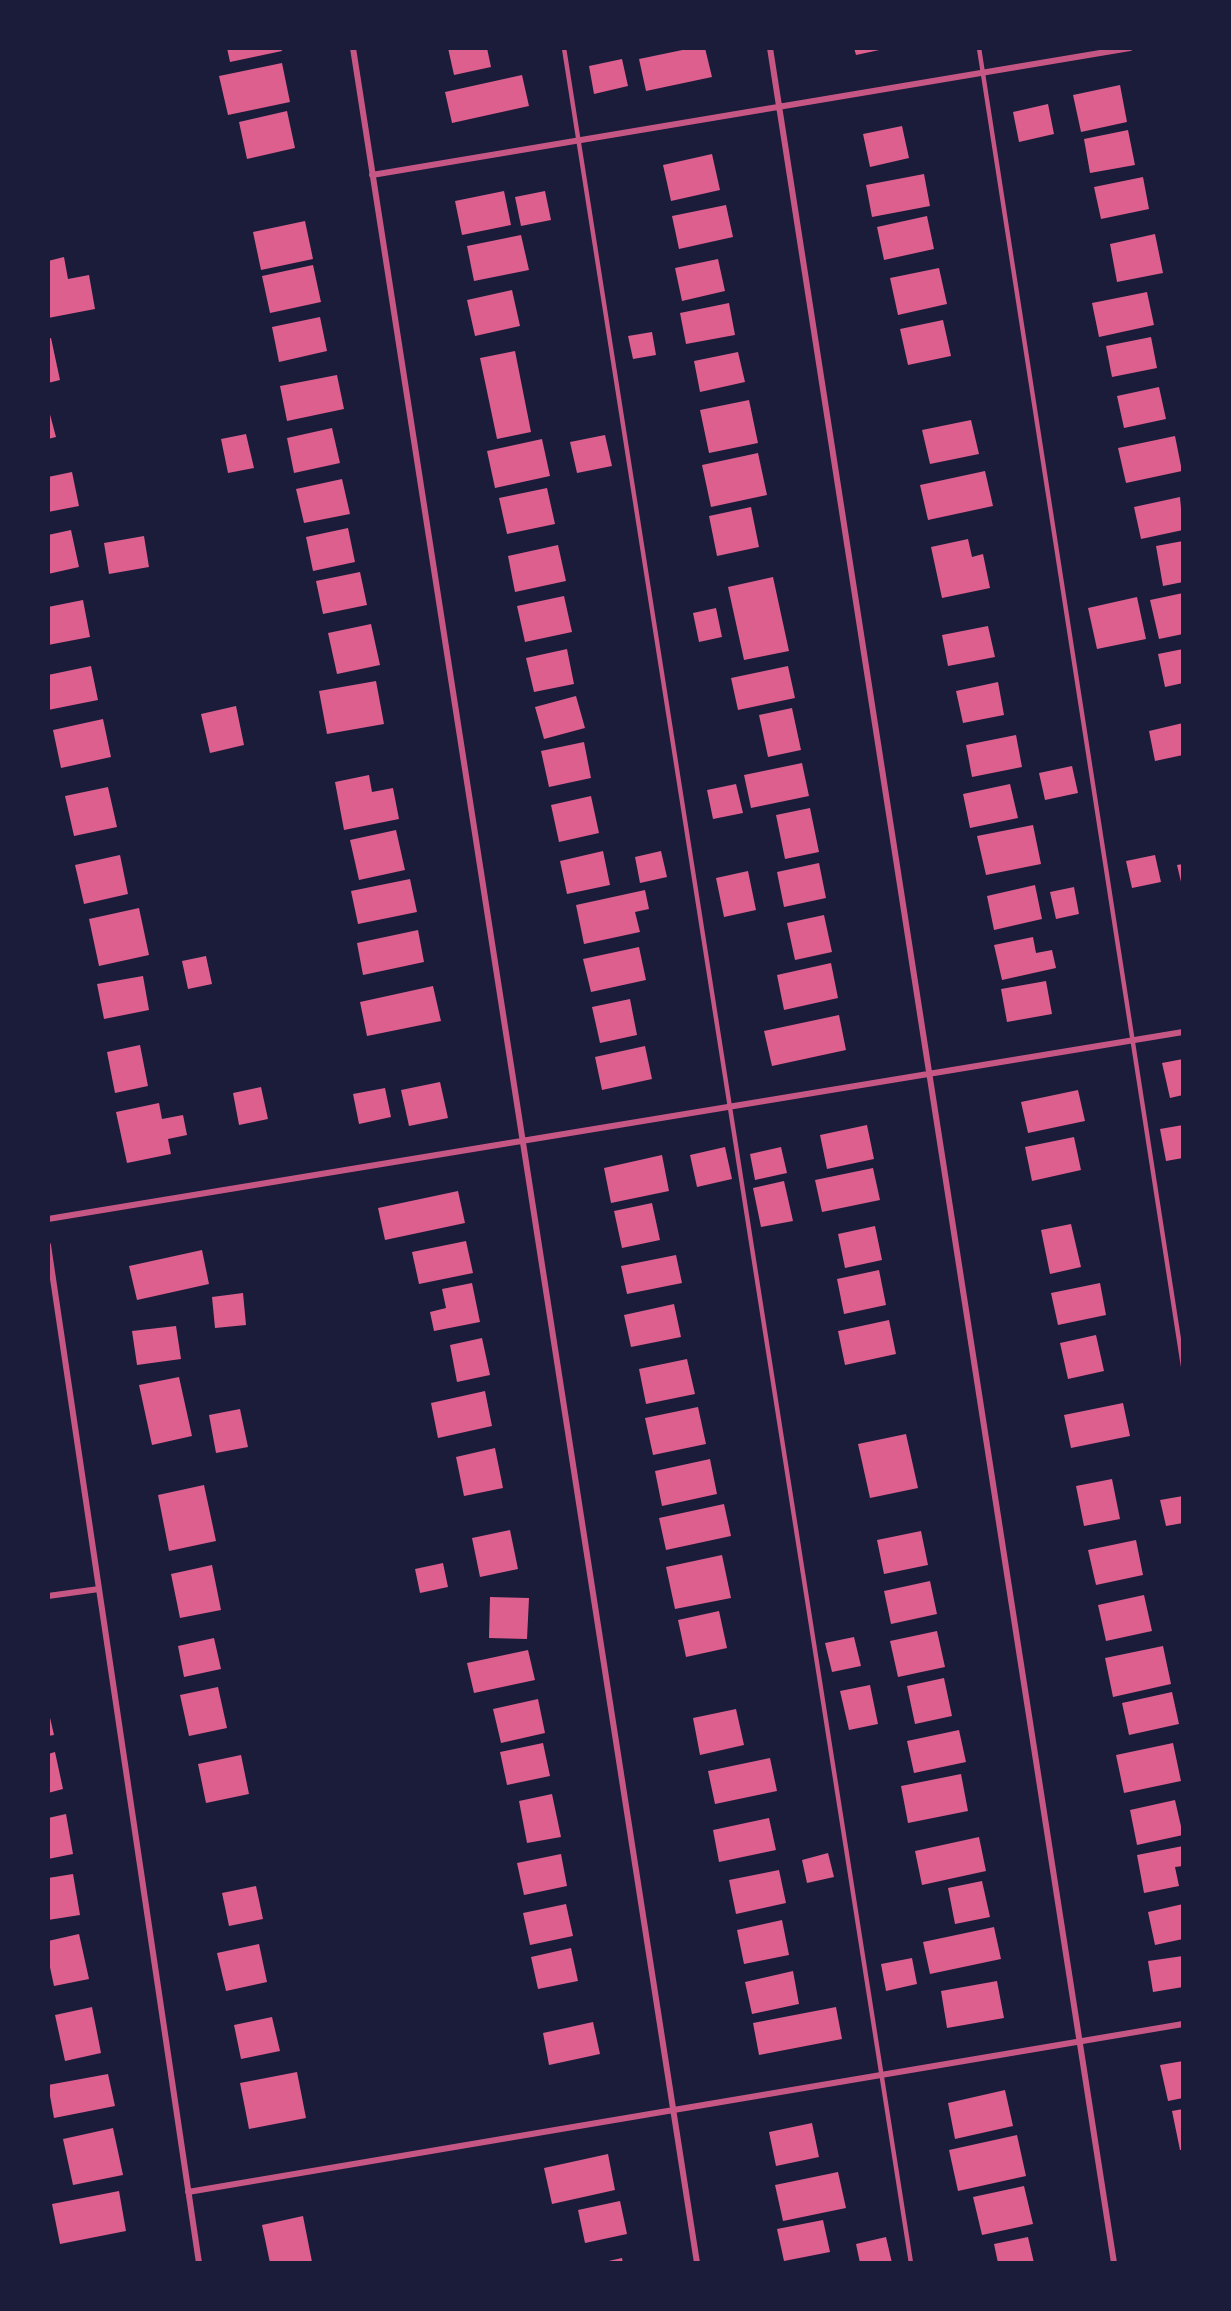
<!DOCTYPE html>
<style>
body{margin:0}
#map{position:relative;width:1231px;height:2311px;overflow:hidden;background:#1b1b3a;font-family:Arial,sans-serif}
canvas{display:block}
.frame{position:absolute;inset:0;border:50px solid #1b1b3a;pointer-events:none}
</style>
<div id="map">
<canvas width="1231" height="2311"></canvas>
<div class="frame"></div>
</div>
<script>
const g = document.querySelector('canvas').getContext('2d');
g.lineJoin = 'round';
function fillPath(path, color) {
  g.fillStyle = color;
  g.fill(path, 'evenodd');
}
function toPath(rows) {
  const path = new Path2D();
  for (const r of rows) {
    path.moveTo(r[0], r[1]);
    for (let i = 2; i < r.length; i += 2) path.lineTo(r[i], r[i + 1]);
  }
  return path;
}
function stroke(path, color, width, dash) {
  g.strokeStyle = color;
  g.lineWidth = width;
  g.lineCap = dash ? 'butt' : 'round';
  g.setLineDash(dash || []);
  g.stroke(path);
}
fillPath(toPath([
 [227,48,281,48,282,51,230,62],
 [448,48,487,48,491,67,454,75],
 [692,48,705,48,712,77,646,91,639,59],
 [854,48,884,48,884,49,856,55],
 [622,59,628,86,594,94,589,66],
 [282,63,290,102,228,115,219,76],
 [522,75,529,106,452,123,445,92],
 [1120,85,1127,122,1081,132,1073,95],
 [1048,104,1054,134,1019,142,1013,112],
 [287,111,295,148,247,159,239,122],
 [902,126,909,158,870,167,863,134],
 [1128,130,1135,165,1090,173,1084,139],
 [712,154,720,190,671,201,663,165],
 [924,174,930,206,872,217,866,185],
 [1143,177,1149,209,1101,219,1094,187],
 [504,191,511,225,462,235,455,201],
 [545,191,551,220,521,226,515,197],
 [726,205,733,237,679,249,672,216],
 [927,216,934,249,884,260,877,227],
 [305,221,313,259,261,270,253,232],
 [1155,234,1163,273,1117,282,1110,244],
 [521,235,529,270,474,281,467,246],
 [64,257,68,279,89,275,95,309,48,318,48,261],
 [718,259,725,291,682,301,675,268],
 [313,265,321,302,270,313,262,276],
 [939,268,947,304,898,315,890,278],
 [512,290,520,326,475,336,467,300],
 [1147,292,1154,325,1099,337,1092,303],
 [729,303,735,335,686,344,680,313],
 [320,317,327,351,279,362,272,327],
 [943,320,951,356,908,365,900,329],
 [652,332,656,355,633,359,628,336],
 [1151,337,1157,368,1112,377,1106,346],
 [51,338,60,380,48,383,48,339],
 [515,351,531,432,497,439,480,358],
 [738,352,745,382,700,392,694,361],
 [337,375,344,409,287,421,280,386],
 [1159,387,1166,419,1124,428,1117,396],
 [749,400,758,443,709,453,700,410],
 [48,407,56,437,48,439],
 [971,420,979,454,930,464,922,430],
 [332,428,340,463,294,473,287,438],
 [246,434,254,468,228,473,221,439],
 [605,435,612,466,577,473,570,442],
 [1175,436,1182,471,1126,483,1118,448],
 [542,439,550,476,495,488,487,451],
 [758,453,767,495,711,507,702,465],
 [985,471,993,506,928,520,920,485],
 [72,472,79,506,48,512,48,477],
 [342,479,350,514,304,523,296,489],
 [547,488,555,524,507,534,499,498],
 [1180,497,1183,530,1141,539,1134,507],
 [751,507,759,547,717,556,709,516],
 [348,528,355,562,313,571,306,537],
 [71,530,79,567,48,574,48,535],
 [144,536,149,567,109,574,104,543],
 [968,539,972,557,983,554,990,588,942,598,931,547],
 [1183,541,1183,582,1163,586,1156,546],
 [558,545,566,581,515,592,508,556],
 [360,572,367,605,323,614,316,581],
 [773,577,789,651,744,660,728,587],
 [1183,593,1183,634,1159,639,1150,600],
 [564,596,572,632,525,642,517,606],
 [1137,597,1146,639,1097,649,1088,608],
 [83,600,90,637,48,645,48,607],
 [716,608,722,637,699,642,693,613],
 [371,624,380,665,337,674,328,633],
 [988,626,995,657,948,666,942,635],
 [567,649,574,684,534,692,526,658],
 [1183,649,1183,683,1165,687,1158,654],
 [91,666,98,700,48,710,48,675],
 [788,666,795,698,738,710,731,678],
 [376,681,384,724,327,734,319,691],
 [998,682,1004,715,963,723,956,691],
 [576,696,585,728,544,739,535,707],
 [236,706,244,745,210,753,201,714],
 [792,708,801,750,768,757,759,715],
 [103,719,111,757,61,768,53,730],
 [1183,723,1183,755,1155,761,1149,731],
 [1016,735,1022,767,972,777,966,745],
 [584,742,591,778,549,787,541,751],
 [802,763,809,796,751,808,744,775],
 [1072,766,1078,793,1045,800,1039,773],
 [369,775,372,792,393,788,399,819,344,830,335,782],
 [736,784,743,813,713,819,707,790],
 [1010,784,1018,818,970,828,963,794],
 [108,787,117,827,74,836,65,796],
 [591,796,599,833,559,842,551,805],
 [810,808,819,852,785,859,776,815],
 [1033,825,1041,864,986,875,977,836],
 [396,830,405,870,359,880,350,840],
 [603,851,610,885,567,894,560,861],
 [661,851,667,877,640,883,635,857],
 [120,855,128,894,84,904,75,865],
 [1155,855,1161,882,1132,888,1126,861],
 [819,863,826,898,784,907,777,872],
 [1183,864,1183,886,1182,886,1177,865],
 [748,871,756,910,724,917,716,878],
 [410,879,417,912,358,924,351,891],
 [1035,885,1042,919,994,930,987,896],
 [1074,887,1079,914,1056,919,1050,892],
 [645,890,649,909,635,912,640,932,584,944,576,905],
 [139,908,149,955,99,966,89,919],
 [824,915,832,952,795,960,787,923],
 [418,930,424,962,363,975,357,943],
 [1033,937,1036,953,1052,950,1056,968,1002,980,994,945],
 [639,947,646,980,591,992,583,959],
 [206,956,212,984,188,989,182,961],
 [831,963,838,998,784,1010,777,975],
 [143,976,149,1010,104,1019,97,984],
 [1046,981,1052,1014,1007,1022,1001,989],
 [433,986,441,1021,367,1036,360,1002],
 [630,999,637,1035,600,1043,592,1007],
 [839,1015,846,1050,772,1066,764,1031],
 [140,1045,148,1086,115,1093,107,1052],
 [645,1046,652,1079,602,1090,595,1057],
 [1183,1059,1183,1095,1170,1098,1162,1063],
 [440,1082,448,1118,409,1126,401,1090],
 [261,1087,268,1119,239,1125,233,1093],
 [385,1088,391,1117,359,1124,353,1094],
 [1078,1090,1085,1121,1028,1133,1021,1102],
 [159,1103,162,1119,183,1115,187,1135,168,1139,171,1154,127,1163,116,1112],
 [867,1125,874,1159,827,1169,820,1135],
 [1183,1125,1183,1158,1166,1161,1160,1129],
 [1074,1137,1081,1170,1032,1181,1025,1147],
 [725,1147,732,1179,697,1187,690,1155],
 [781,1147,787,1173,755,1180,750,1154],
 [662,1155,669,1191,611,1203,604,1168],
 [873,1168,880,1200,822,1212,815,1180],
 [784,1181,793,1221,761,1227,753,1188],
 [458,1191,465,1223,385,1240,378,1208],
 [652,1203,660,1240,622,1248,614,1211],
 [1071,1224,1081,1267,1050,1274,1041,1230],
 [875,1226,882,1260,845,1268,838,1234],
 [466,1241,473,1273,419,1284,412,1252],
 [202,1250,209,1284,137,1300,129,1266],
 [676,1255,682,1283,627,1294,621,1266],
 [879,1270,886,1305,844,1314,837,1279],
 [472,1283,480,1322,434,1331,430,1312,446,1308,442,1289],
 [1100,1283,1106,1315,1058,1325,1051,1293],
 [243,1293,246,1325,215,1328,212,1297],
 [674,1304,681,1337,631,1347,624,1315],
 [889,1320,896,1354,845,1365,838,1331],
 [176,1326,181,1359,137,1365,132,1331],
 [1096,1335,1104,1371,1068,1379,1060,1343],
 [482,1338,490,1375,457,1382,450,1345],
 [687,1359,695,1394,646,1404,639,1369],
 [179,1377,192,1436,152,1445,139,1385],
 [485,1391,492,1426,438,1438,431,1403],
 [1123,1403,1130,1436,1071,1448,1064,1415],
 [698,1407,706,1444,653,1455,645,1418],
 [240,1409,248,1447,216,1453,209,1415],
 [906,1434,918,1488,870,1498,858,1444],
 [495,1448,503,1488,464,1496,456,1457],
 [710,1459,717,1494,662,1506,655,1471],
 [1112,1479,1120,1519,1084,1526,1076,1486],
 [204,1485,216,1541,169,1551,158,1495],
 [1183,1496,1183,1523,1166,1526,1160,1500],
 [724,1504,731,1536,666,1550,659,1518],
 [510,1530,518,1569,480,1577,472,1538],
 [921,1531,928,1565,884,1574,877,1540],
 [1136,1540,1143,1575,1096,1585,1088,1550],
 [722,1555,731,1598,675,1609,666,1567],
 [443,1563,448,1587,420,1593,415,1569],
 [212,1565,221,1610,180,1618,171,1574],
 [930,1581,937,1614,891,1624,884,1591],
 [1144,1595,1152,1631,1106,1641,1098,1605],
 [490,1597,529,1598,527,1639,489,1638],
 [719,1611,727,1648,686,1657,678,1620],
 [937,1631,945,1667,898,1677,890,1641],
 [854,1637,861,1666,832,1672,825,1643],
 [214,1638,221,1669,184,1677,178,1646],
 [1163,1646,1171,1684,1113,1697,1105,1658],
 [528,1650,535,1680,474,1693,467,1663],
 [944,1678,952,1716,915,1724,907,1686],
 [870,1685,878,1724,849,1730,840,1691],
 [218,1687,227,1728,189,1736,180,1695],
 [1172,1692,1179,1724,1129,1735,1122,1703],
 [538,1699,545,1733,501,1743,493,1709],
 [48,1709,54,1735,48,1736],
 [736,1709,744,1745,700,1755,693,1718],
 [959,1730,966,1762,914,1773,907,1741],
 [543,1743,550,1776,507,1785,500,1752],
 [1173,1743,1181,1781,1124,1793,1116,1755],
 [55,1752,63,1789,48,1793,48,1754],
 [241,1755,249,1794,206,1803,198,1764],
 [770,1758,777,1791,715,1804,708,1771],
 [961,1774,968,1811,908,1823,901,1786],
 [552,1794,561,1837,527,1843,519,1801],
 [1175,1800,1183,1835,1137,1845,1130,1810],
 [66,1814,73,1854,48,1859,48,1818],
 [769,1818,776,1850,719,1862,713,1830],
 [979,1837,986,1871,922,1885,915,1851],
 [1183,1846,1183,1866,1175,1867,1179,1886,1144,1893,1137,1855],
 [828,1853,834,1877,807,1883,802,1860],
 [561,1854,567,1886,524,1895,517,1863],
 [779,1870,786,1903,736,1914,729,1880],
 [73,1874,80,1915,48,1920,48,1878],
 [982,1881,990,1917,955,1924,948,1888],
 [256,1886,263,1919,229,1926,222,1893],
 [566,1904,573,1936,530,1945,523,1913],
 [1183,1904,1183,1939,1155,1945,1148,1912],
 [782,1920,789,1955,744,1964,737,1930],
 [994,1927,1001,1959,930,1974,923,1942],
 [79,1934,89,1979,54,1986,48,1958,48,1941],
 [259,1944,267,1982,226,1991,217,1953],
 [571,1948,578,1981,538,1989,531,1957],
 [1183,1956,1183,1987,1153,1992,1148,1961],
 [912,1958,917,1984,886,1991,881,1964],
 [793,1971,799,2004,752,2014,745,1982],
 [997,1981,1004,2018,947,2028,941,1991],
 [92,2007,101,2053,65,2061,55,2015],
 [836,2007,842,2039,759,2055,753,2023],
 [272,2017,280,2051,241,2059,234,2025],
 [593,2022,600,2054,549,2065,543,2033],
 [1183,2061,1183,2098,1168,2101,1160,2065],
 [297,2072,306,2118,249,2129,240,2083],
 [108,2074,115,2106,54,2118,48,2085],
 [1005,2090,1013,2126,955,2139,948,2103],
 [1183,2109,1183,2150,1180,2150,1172,2111],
 [812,2123,819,2157,776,2166,769,2132],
 [113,2128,123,2175,73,2185,63,2139],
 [1017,2135,1026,2176,958,2191,949,2150],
 [608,2154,615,2190,552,2204,544,2168],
 [838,2172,846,2208,783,2221,775,2185],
 [1024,2186,1033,2224,982,2235,973,2197],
 [119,2191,126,2231,60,2244,52,2204],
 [620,2201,627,2234,585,2243,578,2210],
 [303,2216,312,2262,270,2263,262,2225],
 [823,2220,830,2252,784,2261,777,2229],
 [886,2237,892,2263,860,2263,856,2244],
 [1028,2237,1034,2263,998,2263,994,2244],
 [622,2258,623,2263,604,2263,604,2262]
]), '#dd5f8e');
stroke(toPath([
 [564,48,911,2263],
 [979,48,1183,1366]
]), '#c65784', 4.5);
stroke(toPath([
 [353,48,697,2263],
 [770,48,1114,2263],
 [372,175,1130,48],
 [48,1219,1183,1032],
 [48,1245,199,2263],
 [48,1596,99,1589],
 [188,2192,1183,2024]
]), '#c65784', 6);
</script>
